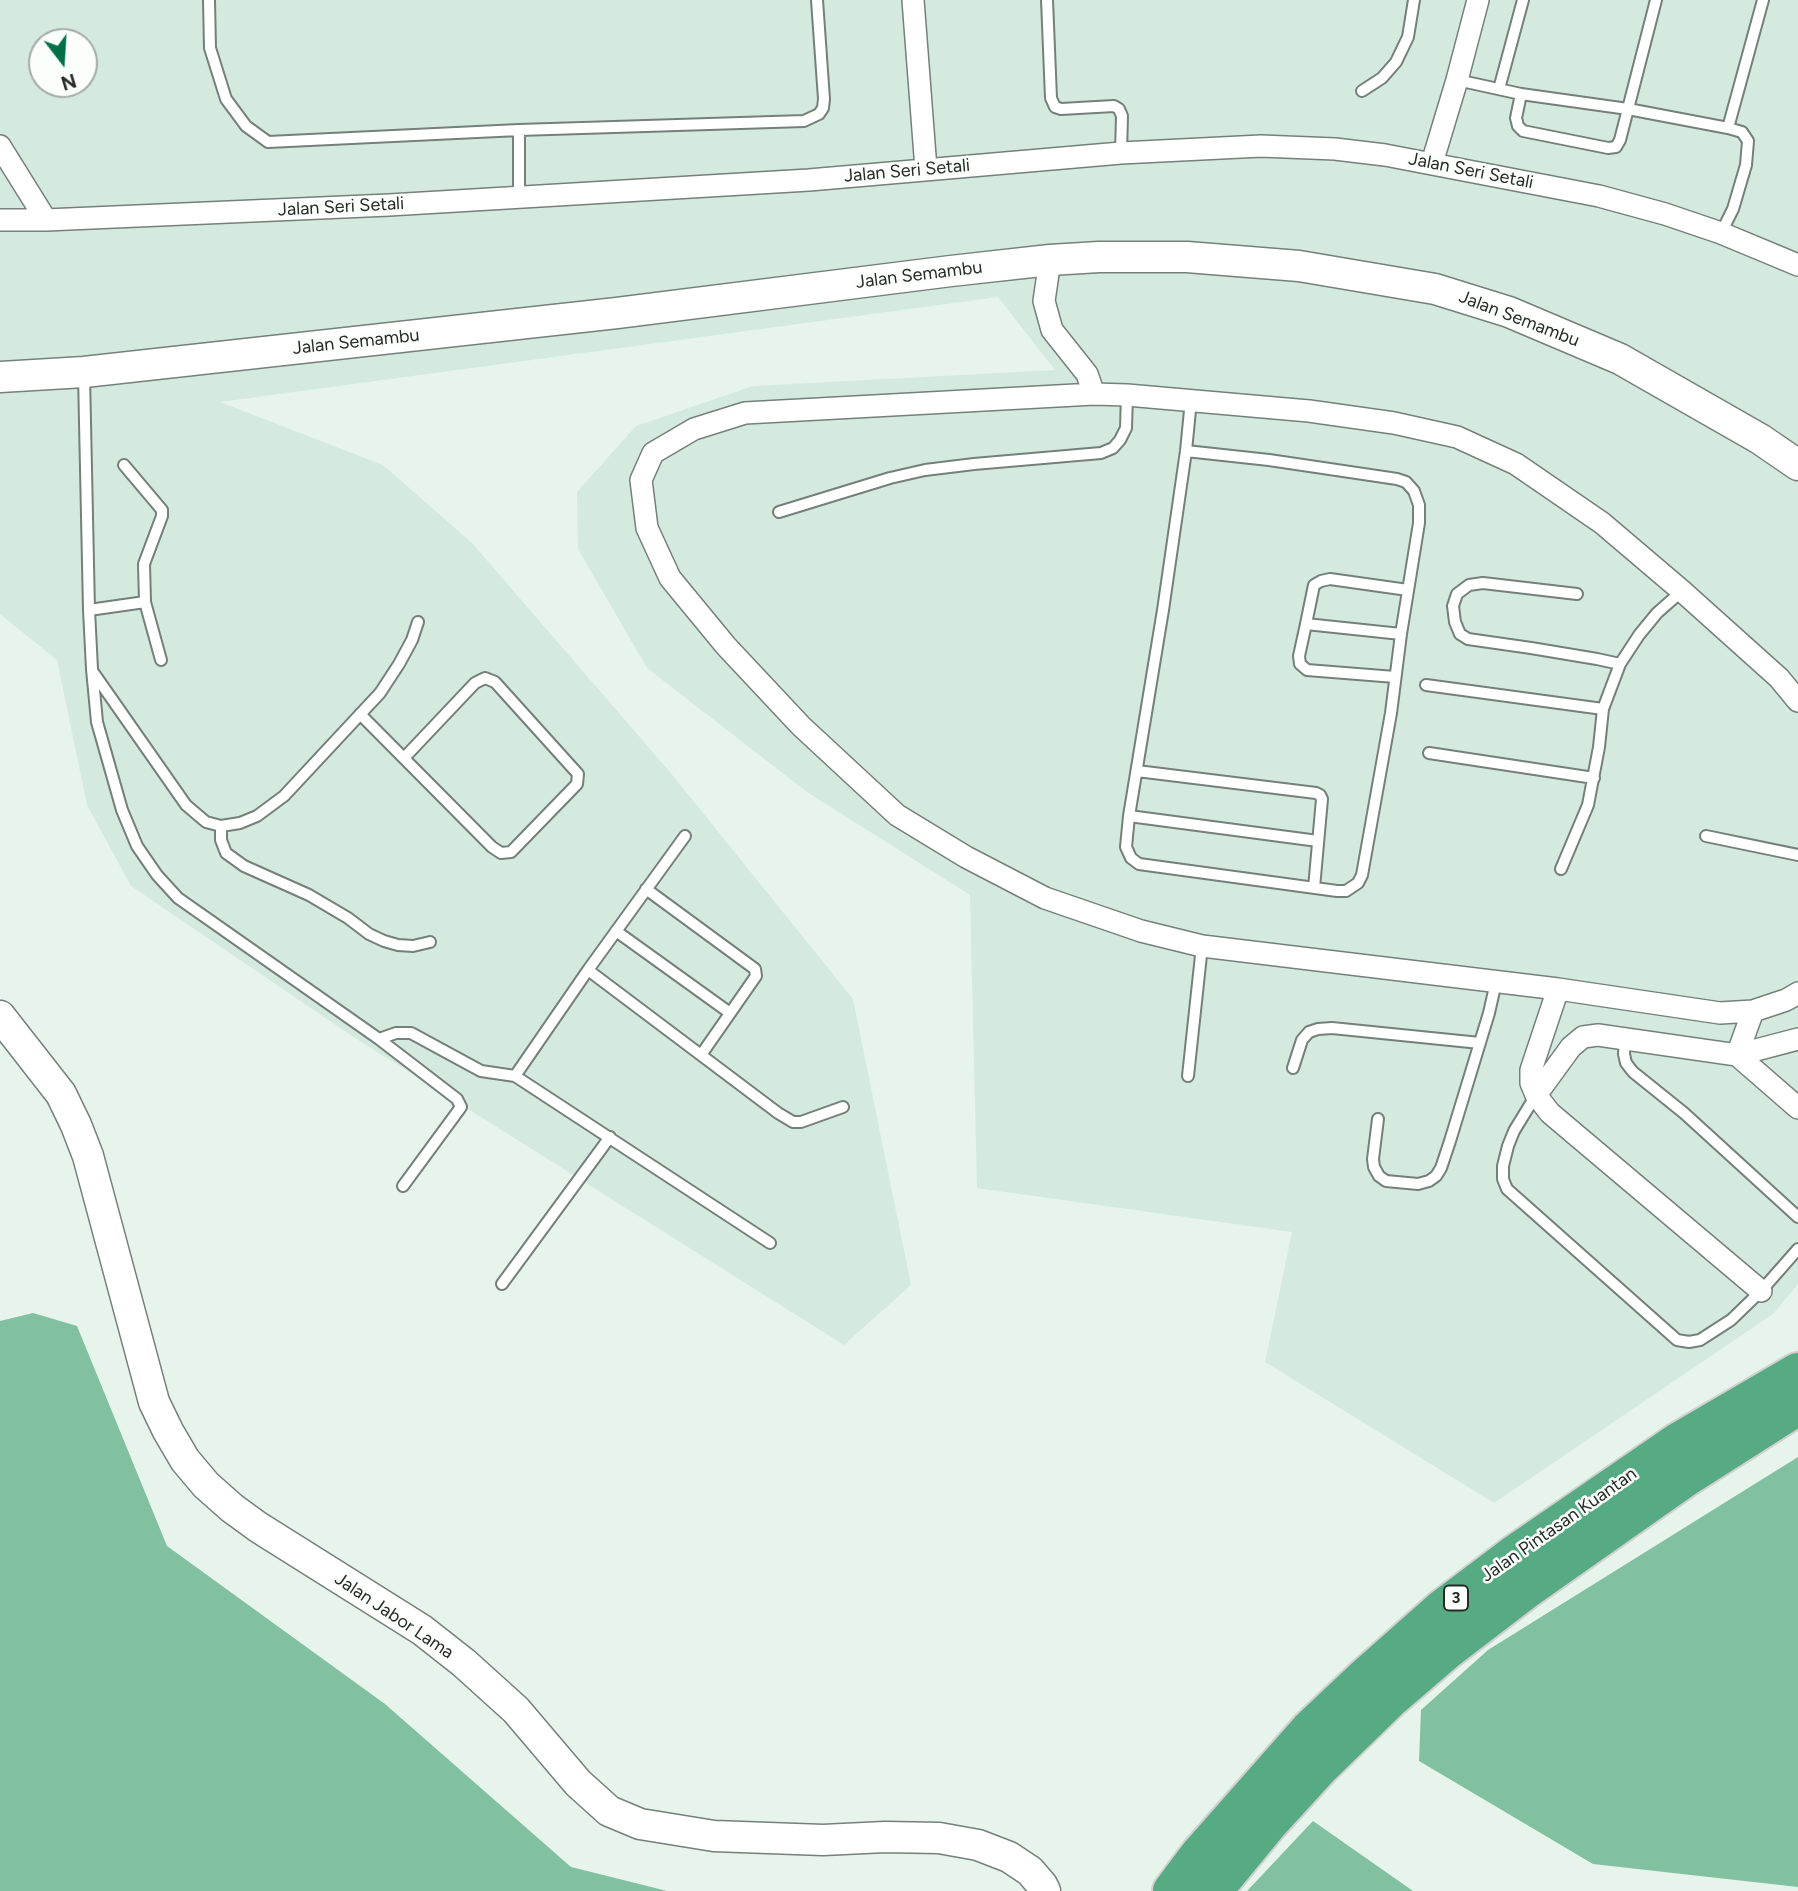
<!DOCTYPE html>
<style>
body{margin:0}
#map{position:relative;width:1798px;height:1891px;overflow:hidden;background:#e6f4ec;font-family:Figtree,sans-serif}
canvas{display:block}
.north{position:absolute;left:28px;top:28px;width:70px;height:70px;box-sizing:border-box;background:#fafffc;border:2px solid #a5aaa7;border-radius:50%;rotate:163deg;font-size:19px;font-weight:700;line-height:28px;text-align:center;color:#262b28}
.north::after{content:'';display:block;margin:auto;width:24px;height:32px;background:#007049;clip-path:polygon(50% 0,100% 100%,50% 72%,0 100%)}
</style>
<div id="map">
<canvas width="1798" height="1891"></canvas>
<div class="north">N</div>
</div>
<script>
const g = document.querySelector('canvas').getContext('2d');
g.lineJoin = 'round';
function fillPath(path, color) {
  g.fillStyle = color;
  g.fill(path, 'evenodd');
}
function toPath(rows) {
  const path = new Path2D();
  for (const r of rows) {
    path.moveTo(r[0], r[1]);
    for (let i = 2; i < r.length; i += 2) path.lineTo(r[i], r[i + 1]);
  }
  return path;
}
function stroke(path, color, width, dash) {
  g.strokeStyle = color;
  g.lineWidth = width;
  g.lineCap = dash ? 'butt' : 'round';
  g.setLineDash(dash || []);
  g.stroke(path);
}
function write(font, color, halo, rows, align = 'center') {
  g.font = font + ' Figtree,sans-serif';
  g.lineWidth = 5;
  g.setLineDash([]);
  g.textBaseline = 'middle';
  g.strokeStyle = halo;
  g.fillStyle = color;
  for (const [text, x, y, turn = 0] of rows) {
    g.save();
    g.translate(x, y);
    g.rotate((+turn || 0) * Math.PI / 180);
    g.textAlign = isNaN(turn) ? turn : align;
    if (halo) g.strokeText(text, 0, 0);
    g.fillText(text, 0, 0);
    g.restore();
  }
}
fillPath(toPath([
 [0,0,1798,0,1798,1284,1773,1314,1494,1503,1265,1362,1292,1232,977,1188,970,895,807,792,647,668,578,549,577,492,636,426,753,386,1055,370,998,297,220,402,383,465,472,543,670,772,853,999,911,1285,844,1345,355,1038,131,886,87,805,57,660,0,614],
 [42,42,84,42,84,84,42,84]
]), '#d5eade');
fillPath(toPath([
 [33,1313,77,1326,167,1546,385,1704,571,1867,667,1891,0,1891,0,1321],
 [1798,1457,1798,1887,1593,1864,1419,1761,1421,1710,1488,1650],
 [1313,1821,1413,1891,1247,1891]
]), '#81c1a0');
const lane = toPath([
 [209,0,210,48,226,99,246,126,268,142,519,130],
 [1047,0,1051,98,1055,107,1061,109,1114,106,1119,109,1122,116,1121,153],
 [1457,80,1521,94,1628,109,1728,128,1742,132,1748,141,1746,165,1733,209,1721,233],
 [1499,89,1523,0],
 [1362,91,1382,78,1396,62,1408,37,1414,0],
 [1521,94,1516,118,1518,126,1523,131,1608,148,1616,147,1620,140,1656,0],
 [1728,128,1763,0],
 [519,198,519,130,804,121,819,114,823,108,824,99,817,0],
 [84,375,89,610,92,669,97,722,122,810,137,846,157,875,178,898,379,1039,396,1033,411,1033,481,1071,515,1076,770,1243],
 [1186,451,1269,460,1397,479,1406,482,1414,491,1419,505,1419,523,1401,634,1391,713,1362,875,1358,883,1346,891,1337,891,1139,864,1131,858,1126,847,1129,816,1163,610,1186,451,1191,400],
 [779,512,890,478,925,470,974,464,1101,453,1113,448,1120,440,1126,428,1127,395],
 [1577,594,1483,583,1469,585,1457,594,1453,606,1455,622,1460,634,1468,639,1531,648,1597,659,1620,664],
 [145,602,161,660],
 [89,610,145,602,144,564,162,516,162,510,124,465],
 [1306,624,1299,656,1300,664,1307,670,1395,677],
 [1401,634,1306,624,1314,585,1321,581,1330,579,1408,590],
 [93,672,186,805,206,822,221,826,240,823,257,816,284,796,380,693,399,664,412,640,418,622],
 [1426,685,1603,709],
 [360,714,492,847,501,853,511,852,577,784,578,774,495,682,485,678,475,683,404,758],
 [1429,753,1594,778],
 [1137,771,1316,793,1320,795,1322,799,1314,888],
 [1129,816,1318,841],
 [221,826,221,840,226,853,244,866,309,895,348,918,369,934,384,941,398,945,413,946,430,942],
 [1706,836,1798,855],
 [1561,869,1588,805,1599,747,1603,709,1620,664,1639,635,1657,613,1682,591],
 [646,889,755,969,756,976,701,1055],
 [616,931,730,1013],
 [588,970,778,1113,793,1122,801,1122,843,1107],
 [379,1039,457,1099,461,1107,403,1186],
 [1625,1039,1624,1054,1626,1063,1633,1072,1684,1113,1798,1217],
 [1293,1068,1302,1040,1309,1032,1318,1029,1332,1028,1480,1043],
 [515,1076,588,970,685,836],
 [1188,1076,1202,946],
 [1536,1095,1514,1131,1508,1146,1503,1166,1503,1179,1507,1189,1677,1340,1689,1342,1700,1340,1731,1320,1761,1291,1798,1249],
 [1378,1119,1373,1159,1374,1167,1379,1176,1386,1181,1418,1184,1429,1181,1436,1176,1441,1168,1450,1141,1489,1013,1496,982],
 [502,1284,610,1137]
]);
const street = toPath([
 [913,0,926,169],
 [0,146,46,220],
 [1432,163,1457,80,1478,0],
 [0,220,46,220,389,205,809,180,1121,153,1261,146,1335,149,1385,155,1599,196,1665,214,1721,233,1798,265],
 [1050,260,1044,301,1052,330,1087,374,1094,394],
 [1798,701,1779,678,1682,591,1602,523,1516,464,1457,437,1394,423,1309,411,1127,395,1094,394,745,413,694,429,653,453,641,480,647,528,670,578,726,646,801,726,897,815,966,857,1045,898,1141,931,1202,946,1558,989,1720,1013,1753,1011,1786,1000,1798,993],
 [1558,989,1531,1070,1531,1083,1536,1095,1550,1113,1761,1291],
 [1753,1011,1737,1055,1798,1108],
 [1536,1095,1571,1047,1583,1037,1598,1035,1737,1055,1798,1039]
]);
const secondary = toPath([
 [0,377,84,372,617,313,951,271,1050,260,1099,257,1187,257,1299,266,1435,289,1509,312,1620,359,1760,439,1798,465],
 [0,1016,61,1094,76,1125,88,1156,154,1402,168,1431,185,1460,206,1485,232,1508,258,1527,422,1630,464,1663,516,1710,578,1783,609,1811,640,1824,714,1836,823,1840,885,1837,939,1838,978,1845,1009,1857,1030,1871,1042,1885,1045,1891]
]);
const highway = toPath([
 [1172,1891,1199,1855,1310,1729,1363,1679,1442,1609,1515,1554,1678,1442,1798,1372],
 [1213,1891,1269,1823,1321,1766,1390,1699,1446,1651,1527,1589,1685,1478,1798,1406]
]);
stroke(lane, '#748079', 14);
stroke(street, '#748079', 24);
stroke(secondary, '#748079', 33);
stroke(highway, '#cfd0d0', 42);
stroke(lane, '#fff', 10);
stroke(street, '#fff', 21);
stroke(secondary, '#fff', 30);
stroke(highway, '#57ab82', 38);
for (const [x, y, w] of [
 [1456,1598,24]
]) {
  const box = new Path2D();
  box.roundRect(x - w / 2, y - 12.5, w, 25, 5);
  g.fillStyle = '#fafffc';
  g.fill(box);
  stroke(box, '#262b28', 2);
}
write('bold 16px', '#262b28', null, [
 ["3",1456,1598]
]);
write('18px', '#262b28', '#fafffc', [
 ["Jalan Seri Setali",907,171,-5],
 ["Jalan Seri Setali",1471,171,11],
 ["Jalan Seri Setali",341,207,-3],
 ["Jalan Semambu",919,275,-7],
 ["Jalan Semambu",1519,319,21],
 ["Jalan Semambu",356,342,-6],
 ["Jalan Pintasan Kuantan",1559,1525,-35],
 ["Jalan Jabor Lama",394,1616,34]
]);
</script>
